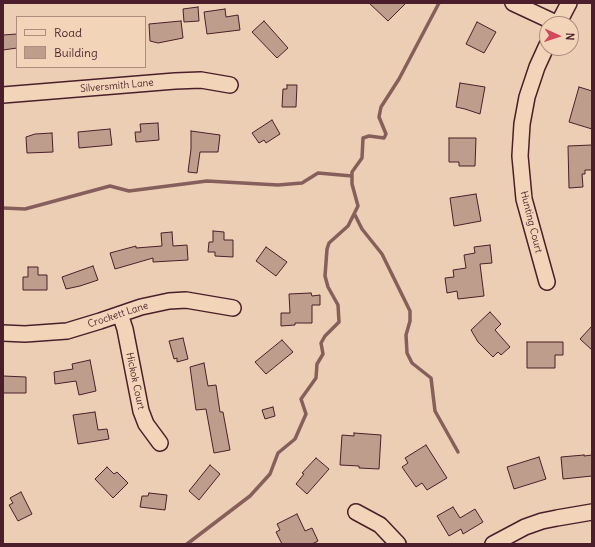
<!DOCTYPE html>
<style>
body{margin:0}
#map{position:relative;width:595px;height:547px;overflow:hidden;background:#ebceb3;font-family:Delius,sans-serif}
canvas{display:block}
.frame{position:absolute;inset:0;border:4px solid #4a1f2b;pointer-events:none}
.legend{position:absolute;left:16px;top:16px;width:130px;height:52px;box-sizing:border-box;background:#f2d5b9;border:1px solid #af8c80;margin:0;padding:5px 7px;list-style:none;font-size:12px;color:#4a1f2b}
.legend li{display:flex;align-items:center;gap:8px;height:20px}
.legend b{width:20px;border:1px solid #af8c80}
.north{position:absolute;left:539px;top:16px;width:40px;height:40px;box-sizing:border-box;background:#f2d5b9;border:1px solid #af8c80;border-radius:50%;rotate:93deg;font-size:11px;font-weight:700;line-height:16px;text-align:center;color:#4a1f2b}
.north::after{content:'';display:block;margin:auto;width:14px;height:18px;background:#d1495b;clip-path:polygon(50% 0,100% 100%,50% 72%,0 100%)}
</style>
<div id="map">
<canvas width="595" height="547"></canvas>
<div class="frame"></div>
<ul class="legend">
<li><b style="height:5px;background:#f2d5b9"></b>Road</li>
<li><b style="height:11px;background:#be9d8d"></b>Building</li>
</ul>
<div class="north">N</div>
</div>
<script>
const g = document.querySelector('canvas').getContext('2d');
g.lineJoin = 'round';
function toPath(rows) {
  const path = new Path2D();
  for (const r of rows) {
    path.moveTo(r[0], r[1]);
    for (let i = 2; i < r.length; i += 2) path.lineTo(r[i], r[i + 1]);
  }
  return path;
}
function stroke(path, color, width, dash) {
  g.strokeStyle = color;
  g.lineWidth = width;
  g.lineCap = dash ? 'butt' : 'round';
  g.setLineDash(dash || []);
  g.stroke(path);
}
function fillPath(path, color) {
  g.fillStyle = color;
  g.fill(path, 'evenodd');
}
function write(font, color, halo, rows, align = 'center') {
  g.font = font + ' Delius,sans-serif';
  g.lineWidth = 4;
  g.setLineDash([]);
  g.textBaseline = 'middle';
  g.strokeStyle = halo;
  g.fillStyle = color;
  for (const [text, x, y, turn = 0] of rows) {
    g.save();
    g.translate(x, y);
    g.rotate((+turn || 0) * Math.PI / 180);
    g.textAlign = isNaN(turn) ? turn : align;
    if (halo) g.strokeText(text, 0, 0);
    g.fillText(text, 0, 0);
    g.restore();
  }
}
stroke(toPath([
 [3,208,25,209,110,186,129,191,207,181,278,185,302,183,318,173,352,176],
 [355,215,362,229,382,254,410,311,410,321,406,335,407,353,412,363,431,378,435,411,458,452],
 [187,544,250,496,270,474,278,453,295,439,306,414,301,399,316,378,317,364,323,354,321,343,325,336,339,322,338,305,328,287,325,276,327,249,329,243,348,226,358,206,352,184,352,172,362,158,363,138,369,136,384,138,386,134,379,117,381,107,399,79,439,3]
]), '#865f5d', 3.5);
const building = toPath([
 [369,3,406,3,388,21,369,3],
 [198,7,199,21,184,22,183,9,198,7],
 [225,9,226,17,238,15,240,30,207,34,204,12,225,9],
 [181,21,183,38,158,43,150,41,149,24,181,21],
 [264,21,288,48,277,58,252,32,264,21],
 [477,22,496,32,484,53,466,44,477,22],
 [17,34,17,48,3,50,3,35,17,34],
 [460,83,485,87,480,114,465,109,456,107,460,83],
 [287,85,297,85,296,107,282,107,283,89,287,89,287,85],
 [579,87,592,91,592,129,569,122,579,87],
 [272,120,280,134,266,143,264,140,259,143,252,133,272,120],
 [158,123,159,140,136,142,135,132,141,132,140,124,158,123],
 [110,129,112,145,79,148,78,132,110,129],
 [191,131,220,135,218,152,200,152,197,173,188,172,191,149,191,131],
 [52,133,53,152,27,153,26,137,35,134,52,133],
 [449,138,476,138,475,166,459,166,459,162,449,162,449,138],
 [592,145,592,170,585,170,585,174,582,174,583,187,569,188,568,146,592,145],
 [476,194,481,221,454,226,450,198,476,194],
 [213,231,224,232,224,240,233,240,233,257,215,256,215,252,208,252,209,242,213,242,213,231],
 [172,232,173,246,187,245,188,260,153,262,153,258,115,269,110,253,136,246,136,248,162,246,161,233,172,232],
 [490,245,492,263,480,264,484,296,458,299,457,291,447,293,445,278,454,277,453,270,466,268,464,255,475,253,474,247,490,245],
 [266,247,287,262,276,276,256,261,266,247],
 [93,266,98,280,80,286,66,289,62,277,93,266],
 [28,267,38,267,38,275,47,275,47,290,23,290,23,277,28,277,28,267],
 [311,293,312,296,320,295,320,305,312,305,312,323,295,323,295,325,281,326,281,313,290,313,289,294,311,293],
 [490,312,501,324,495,330,510,347,501,355,498,352,493,357,478,342,471,330,490,312],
 [592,326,592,350,580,339,592,326],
 [183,338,188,359,177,362,177,358,174,359,169,341,183,338],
 [282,340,293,352,266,374,255,362,282,340],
 [527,342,563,342,563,355,555,355,555,368,527,368,527,342],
 [90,360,96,391,79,395,76,381,55,384,54,372,73,369,72,364,90,360],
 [204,363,208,386,216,385,220,412,223,412,230,450,214,453,206,409,196,410,190,367,204,363],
 [3,376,26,377,26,393,3,393,3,376],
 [273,407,275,416,265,419,262,410,273,407],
 [95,412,98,430,107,429,109,439,78,444,73,415,95,412],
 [354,433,381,435,379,469,359,468,359,466,340,465,342,435,354,436,354,433],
 [426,445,447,478,427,490,422,483,416,487,402,467,408,463,405,458,426,445],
 [584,455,584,456,592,455,592,476,563,479,561,457,584,455],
 [539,457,546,479,514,489,507,467,539,457],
 [316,458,329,469,307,494,296,484,304,474,302,473,316,458],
 [210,465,220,474,199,500,189,491,210,465],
 [107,467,114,474,117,472,128,483,113,498,95,479,107,467],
 [21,492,32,514,18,521,9,505,13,503,10,498,21,492],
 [149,493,167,495,165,510,140,507,142,496,148,496,149,493],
 [453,507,460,518,475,509,483,522,463,534,461,529,449,536,437,516,453,507],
 [297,514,305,531,312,528,318,541,312,544,282,544,276,532,280,530,277,524,297,514]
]);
fillPath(building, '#be9d8d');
stroke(building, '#4a1f2b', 1);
const street = toPath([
 [513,3,558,24],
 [558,24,569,3],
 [547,45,537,67,527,97,522,124,520,156,524,199,547,282],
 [3,95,175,81,201,80,230,85],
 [120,314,125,329,141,411,146,424,160,443],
 [3,333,25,334,67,331,100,321,141,307,169,301,186,300,233,308],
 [356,512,380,525,398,544],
 [493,544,525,527,542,521,557,518,592,512]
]);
stroke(street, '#4a1f2b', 18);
stroke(street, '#f2d5b9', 15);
write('10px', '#4a1f2b', '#f2d5b9', [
 ["Silversmith Lane",117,86,-5],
 ["Hunting Court",531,222,76],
 ["Crockett Lane",118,315,-18],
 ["Hickok Court",135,381,78]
]);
</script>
